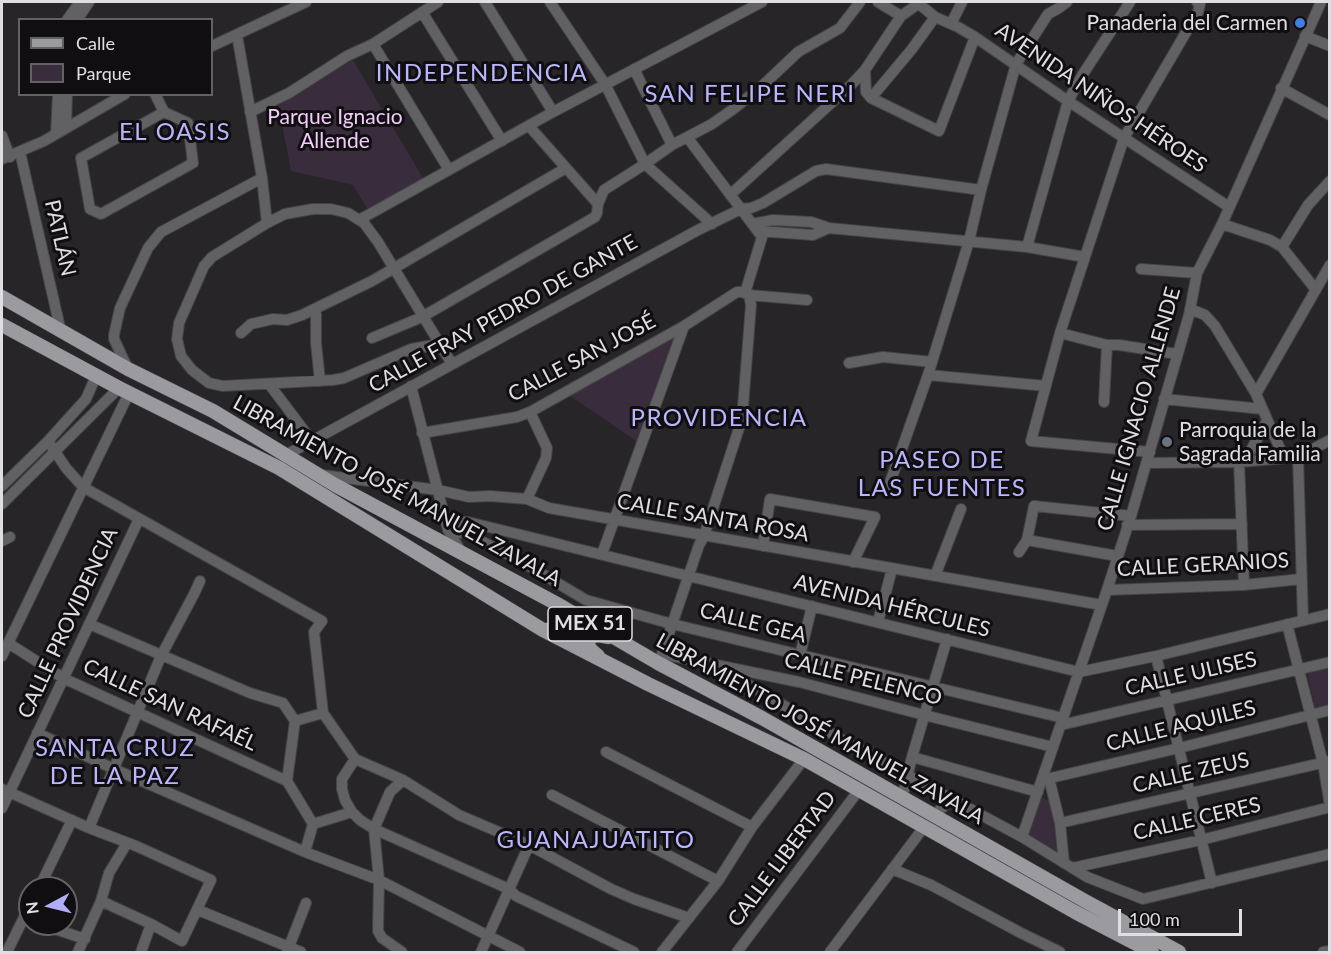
<!DOCTYPE html>
<meta charset="utf-8">
<style>
body{margin:0}
#map{position:relative;width:1331px;height:954px;overflow:hidden;background:#272528;font-family:Lato,sans-serif}
canvas{display:block}
.frame{position:absolute;inset:0;border:3px solid #e0dee0;pointer-events:none}
.legend{position:absolute;left:18px;top:18px;width:195px;height:78px;box-sizing:border-box;background:#100e10;border:2px solid #636163;margin:0;padding:8px 10px;list-style:none;font-size:18px;color:#e0dee0}
.legend li{display:flex;align-items:center;gap:12px;height:30px}
.legend b{width:30px;border:2px solid #636163}
.north{position:absolute;left:18px;top:876px;width:60px;height:60px;box-sizing:border-box;background:#100e10;border:2px solid #636163;border-radius:50%;rotate:263deg;font-size:16px;font-weight:700;line-height:24px;text-align:center;color:#e0dee0}
.north::after{content:'';display:block;margin:auto;width:21px;height:27px;background:#b1adfa;clip-path:polygon(50% 0,100% 100%,50% 72%,0 100%)}
.scale{position:absolute;left:1118px;top:909px;width:124px;height:27px;box-sizing:border-box;border:3px solid #e0dee0;border-top:0;padding-left:8px;font-size:18px;line-height:21px;white-space:nowrap;color:#e0dee0;-webkit-text-stroke:4px #100e10;paint-order:stroke}
</style>
<div id="map">
<canvas width="1331" height="954"></canvas>
<div class="frame"></div>
<ul class="legend">
<li><b style="height:8px;background:#9b9b9f"></b>Calle</li>
<li><b style="height:16px;background:#392c3d"></b>Parque</li>
</ul>
<div class="north">N</div>
<div class="scale">100 m</div>
</div>
<script>
const g = document.querySelector('canvas').getContext('2d');
g.lineJoin = 'round';
function fillPath(path, color) {
  g.fillStyle = color;
  g.fill(path, 'evenodd');
}
function toPath(rows) {
  const path = new Path2D();
  for (const r of rows) {
    path.moveTo(r[0], r[1]);
    for (let i = 2; i < r.length; i += 2) path.lineTo(r[i], r[i + 1]);
  }
  return path;
}
function stroke(path, color, width, dash) {
  g.strokeStyle = color;
  g.lineWidth = width;
  g.lineCap = dash ? 'butt' : 'round';
  g.setLineDash(dash || []);
  g.stroke(path);
}
function write(font, color, halo, rows, align = 'center') {
  g.font = font + ' Lato,sans-serif';
  g.lineWidth = 6;
  g.setLineDash([]);
  g.textBaseline = 'middle';
  g.strokeStyle = halo;
  g.fillStyle = color;
  for (const [text, x, y, turn = 0] of rows) {
    g.save();
    g.translate(x, y);
    g.rotate((+turn || 0) * Math.PI / 180);
    g.textAlign = isNaN(turn) ? turn : align;
    if (halo) g.strokeText(text, 0, 0);
    g.fillText(text, 0, 0);
    g.restore();
  }
}
fillPath(toPath([
 [353,60,423,178,368,210,353,185,291,171,278,104],
 [679,332,639,443,569,395],
 [1329,667,1329,705,1315,709,1307,672],
 [1040,797,1046,799,1050,803,1058,829,1060,856,1028,837]
]), '#392c3d');
const minor = toPath([
 [485,2,553,112],
 [550,2,605,84,645,164,712,224],
 [878,2,901,16],
 [919,4,935,17,958,27,975,37,1068,101,1229,207],
 [422,12,502,141],
 [67,20,80,2],
 [77,20,89,2],
 [951,24,962,2],
 [237,35,262,178,267,223],
 [1305,36,1330,46],
 [373,44,449,170],
 [212,46,306,2],
 [634,69,672,145],
 [865,70,866,92,871,98,939,131,975,37],
 [1281,88,1330,115],
 [155,94,164,112,188,123,193,163,101,214,90,209,81,158,164,112],
 [871,98,912,49,935,17],
 [250,112,289,93,347,56,373,44,438,2],
 [529,126,598,204],
 [66,128,67,94],
 [56,133,58,94],
 [2,136,10,157],
 [687,137,762,237,745,293],
 [20,152,61,332],
 [2,159,44,141,125,94],
 [730,195,851,85,865,70,901,16,921,2],
 [359,220,553,112,762,2],
 [752,224,773,220,811,222,829,228,1027,247,1085,257],
 [1222,224,1270,240,1282,247,1316,290],
 [758,231,813,235,829,228],
 [1027,247,1068,101,1083,74,1130,2],
 [1282,247,1308,205,1330,181],
 [1141,269,1197,273],
 [316,309,316,343,320,381],
 [1190,309,1205,315,1215,326,1256,394,1284,458],
 [241,333,251,324,273,319,287,320,302,315,372,281,566,168],
 [1060,333,1107,345,1119,345,1177,354],
 [372,338,422,317,595,217,597,213,598,204,604,190,645,164,672,145,712,124,732,110,761,87,798,52,840,28,860,2],
 [439,344,411,349,344,378,333,380,223,386,209,383,192,370,181,356,177,339,179,323,204,266,212,257,267,223,285,214,313,209,331,209,348,213,364,223,378,242,452,364],
 [849,363,883,357,932,362],
 [128,369,114,339,114,335,120,308,148,248,161,232,262,178],
 [928,375,1046,386],
 [269,384,312,441],
 [411,386,448,530,462,553],
 [1256,394,1330,265],
 [1164,399,1262,409],
 [1104,402,1107,345],
 [422,433,517,417,530,412,684,326,737,292,742,292,749,295,807,300],
 [48,441,66,468,83,487,322,621,314,632,323,713,355,759,403,780,459,815,529,845,611,889,634,899,689,918],
 [1150,452,1031,441,1060,333,1124,138,1198,12,1200,4,1197,2],
 [286,455,698,230,741,209,751,208,763,203,816,171,826,169,981,190],
 [1298,457,1303,620],
 [1245,461,1267,421],
 [1239,462,1244,585],
 [1147,463,1239,462,1298,457,1330,440],
 [322,475,438,490,469,497,490,496,527,499,549,508,1102,605],
 [2,486,48,441,86,399,96,376],
 [887,491,928,375,969,241,981,190,1016,64,1048,14,1059,8,1067,2],
 [527,499,546,458,547,448,530,412],
 [2,504,119,388],
 [446,522,468,522,501,530,1079,672,1156,656,1330,614],
 [1127,525,1242,524],
 [448,530,467,534,517,559,586,600,672,624,1063,718],
 [1027,540,1117,556],
 [2,541,10,537],
 [763,546,770,499,875,517,853,562],
 [1019,552,1027,540,1034,506,1131,516],
 [602,554,684,326],
 [935,576,961,509],
 [1107,590,1244,585,1301,579],
 [878,622,892,569],
 [89,624,250,693,283,703,295,721,287,781,313,824,305,852],
 [1287,624,1323,763,1330,806],
 [8,643,63,678,287,781],
 [663,654,799,682,924,715,1053,747],
 [800,655,812,606],
 [2,656,129,393],
 [1156,656,1212,883],
 [660,660,699,545,704,536,742,419,751,305,749,295],
 [713,664,846,742,1022,837,1087,877,1143,899,1330,854],
 [295,721,323,713],
 [1061,725,1330,662],
 [37,733,114,769,305,852,379,880,520,952],
 [606,752,752,827],
 [912,757,1038,792],
 [355,759,342,779,342,789,345,800,352,812,360,820,374,829,509,889,516,896,634,952],
 [1049,778,1060,823,1064,863],
 [1042,780,1179,748,1330,710],
 [2,789,89,828,136,846,211,880,182,941,151,924],
 [552,795,718,881],
 [902,798,912,757,947,639],
 [2,808,139,519],
 [933,816,952,799],
 [1060,823,1330,761],
 [313,824,352,812],
 [89,828,161,656,194,594,200,581],
 [1022,837,1107,590,1131,516,1189,315,1197,273,1222,224,1321,2],
 [1072,868,1201,840,1330,807],
 [892,869,931,885,1021,933,1060,952],
 [39,888,72,820],
 [101,901,151,924,141,952],
 [198,910,301,952],
 [40,924,85,939],
 [7,952,30,905],
 [78,952,101,901,109,873,127,843],
 [287,952,306,903],
 [402,952,382,938,378,931,379,880,374,829,390,792,403,780],
 [481,952,529,845],
 [662,952,718,881,752,827,804,759],
 [737,952,859,790],
 [830,952,924,827],
 [1323,952,1330,951]
]);
const major = toPath([
 [2,297,128,369,213,411,335,485,559,605,658,663,762,718,1085,901,1179,952],
 [2,325,119,388,279,468,543,630,648,684,804,759,1075,912,1152,952],
 [545,630,561,629,566,626,567,622,566,615,559,606],
 [598,656,591,650,588,645,587,641,589,638,597,635,609,637]
]);
stroke(minor, '#454345', 12);
stroke(major, '#454345', 15);
stroke(minor, '#616163', 10);
stroke(major, '#9b9b9f', 14);
for (const [x, y, r, color] of [
 [1300,23,6,"#3f7fe0"],
 [1167,442,6,"#6b7280"]
]) {
  const dot = new Path2D();
  dot.arc(x, y, r, 0, 2 * Math.PI);
  g.fillStyle = color;
  g.fill(dot);
  stroke(dot, '#100e10', 2);
}
for (const [x, y, w] of [
 [590,624,84]
]) {
  const box = new Path2D();
  box.roundRect(x - w / 2, y - 17, w, 34, 4.5);
  g.fillStyle = '#100e10';
  g.fill(box);
  stroke(box, '#e0dee0', 1.5);
}
write('bold 20px', '#e0dee0', null, [
 ["MEX 51",590,624]
]);
write('21px', '#e0dee0', '#100e10', [
 ["Panaderia del Carmen",1288,23],
 ["Parroquia de la",1179,430,"left"],
 ["Sagrada Familia",1179,454,"left"]
], 'right');
write('21px', '#e0dee0', '#100e10', [
 ["AVENIDA NIÑOS HÉROES",1101,98,34],
 ["PATLÁN",60,238,77],
 ["CALLE FRAY PEDRO DE GANTE",503,314,-29],
 ["CALLE SAN JOSÉ",582,358,-28],
 ["CALLE IGNACIO ALLENDE",1139,409,-74],
 ["LIBRAMIENTO JOSÉ MANUEL ZAVALA",397,491,29],
 ["CALLE SANTA ROSA",713,518,10],
 ["CALLE GERANIOS",1203,565,-3],
 ["AVENIDA HÉRCULES",892,606,14],
 ["CALLE PROVIDENCIA",68,623,-65],
 ["CALLE GEA",753,623,14],
 ["CALLE ULISES",1191,674,-13],
 ["CALLE PELENCO",863,679,14],
 ["CALLE SAN RAFAÉL",170,705,25],
 ["CALLE AQUILES",1181,726,-14],
 ["LIBRAMIENTO JOSÉ MANUEL ZAVALA",820,729,29],
 ["CALLE ZEUS",1191,773,-13],
 ["CALLE CERES",1197,819,-13],
 ["CALLE LIBERTAD",782,859,-53]
]);
write('21px', '#f2cbfc', '#100e10', [
 ["Parque Ignacio",335,117],
 ["Allende",335,141]
]);
g.letterSpacing = '1.5px';
write('24px', '#bab6fe', '#100e10', [
 ["INDEPENDENCIA",482,73],
 ["SAN FELIPE NERI",750,94],
 ["EL OASIS",175,132],
 ["PROVIDENCIA",719,418],
 ["PASEO DE",942,460],
 ["LAS FUENTES",942,488],
 ["SANTA CRUZ",115,748],
 ["DE LA PAZ",115,776],
 ["GUANAJUATITO",596,840]
]);
g.letterSpacing = '0px';
</script>
